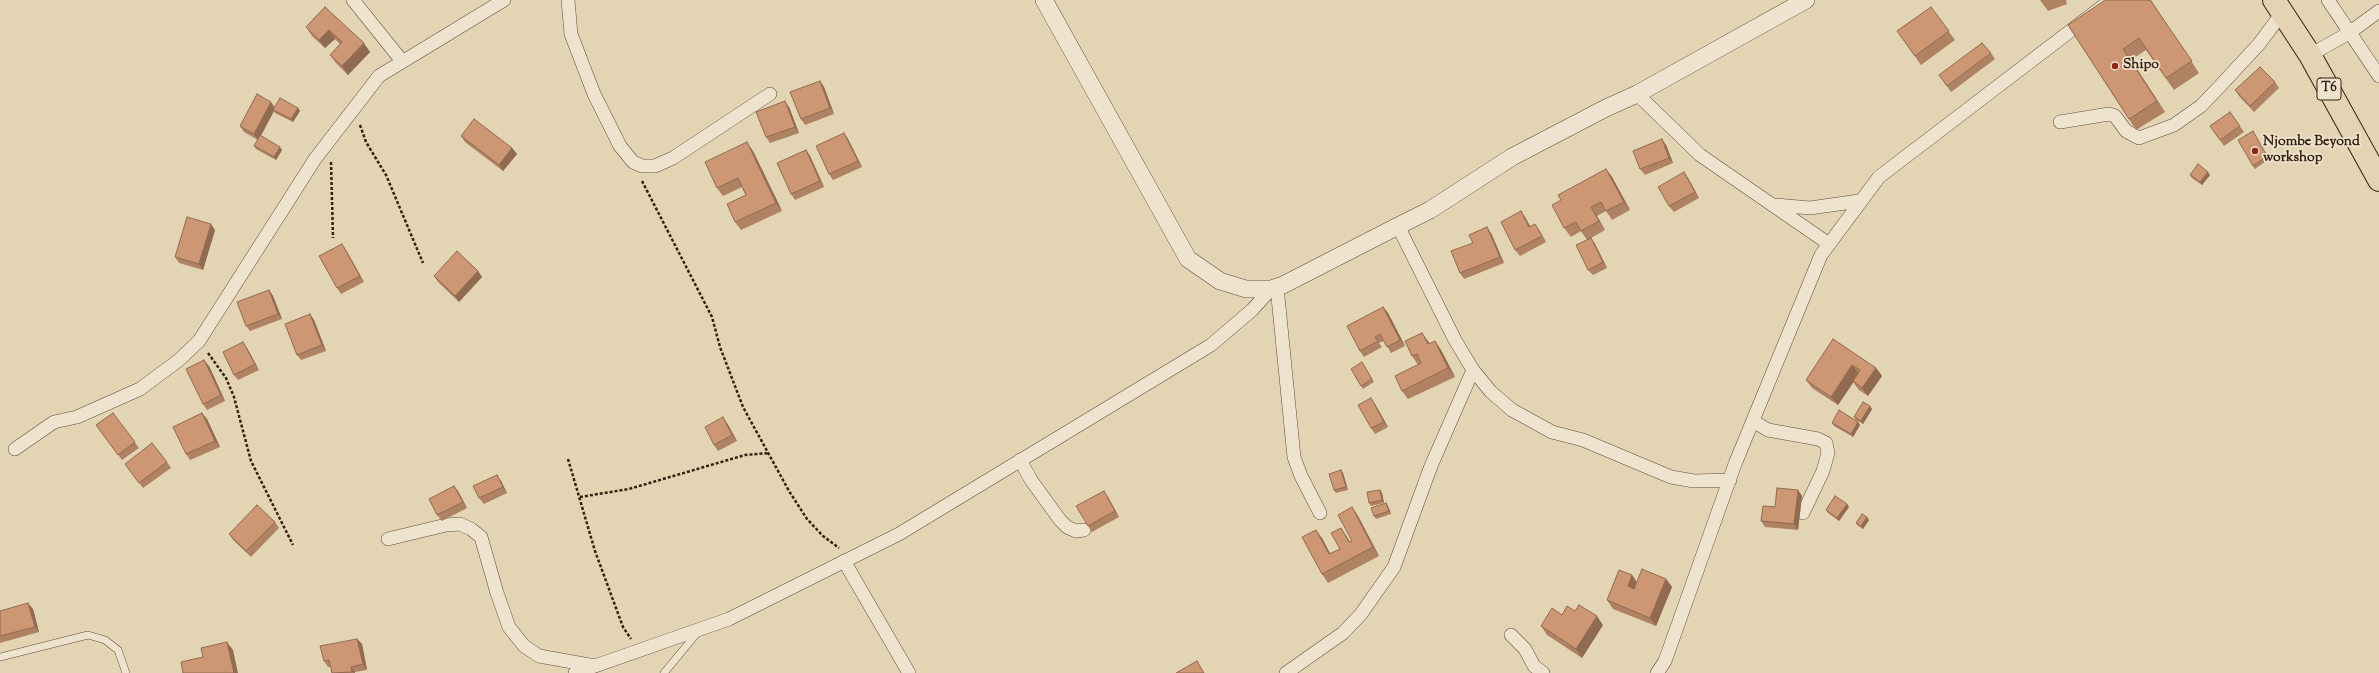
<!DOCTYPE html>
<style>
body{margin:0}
canvas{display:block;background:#e3d4b4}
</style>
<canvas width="2379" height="673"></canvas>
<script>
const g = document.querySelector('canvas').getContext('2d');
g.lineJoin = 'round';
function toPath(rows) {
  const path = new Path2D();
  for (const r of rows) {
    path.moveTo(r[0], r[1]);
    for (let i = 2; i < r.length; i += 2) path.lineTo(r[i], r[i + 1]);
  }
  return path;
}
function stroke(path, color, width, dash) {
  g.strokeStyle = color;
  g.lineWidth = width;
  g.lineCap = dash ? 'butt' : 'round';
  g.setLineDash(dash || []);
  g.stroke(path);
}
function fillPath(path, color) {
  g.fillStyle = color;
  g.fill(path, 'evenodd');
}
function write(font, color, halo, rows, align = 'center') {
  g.font = font + ' "Sorts Mill Goudy",serif';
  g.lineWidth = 3.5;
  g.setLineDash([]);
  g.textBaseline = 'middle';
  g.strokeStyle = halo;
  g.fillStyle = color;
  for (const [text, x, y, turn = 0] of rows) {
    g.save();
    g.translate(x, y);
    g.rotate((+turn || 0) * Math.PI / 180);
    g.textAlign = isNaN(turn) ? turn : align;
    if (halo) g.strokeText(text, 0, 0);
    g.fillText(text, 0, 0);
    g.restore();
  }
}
const service = toPath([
 [0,657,88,635,105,640,118,650,126,673],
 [664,673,698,632]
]);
const minor = toPath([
 [353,0,402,61],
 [568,0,571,34,594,94,620,146,633,162,642,166,655,166,673,158,770,94],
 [2328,0,2379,76],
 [2310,55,2349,33,2379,11],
 [1637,94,1700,155,1829,244],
 [2060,122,2109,114,2115,116,2126,131,2139,138,2174,125,2201,106,2221,85,2259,44,2283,12],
 [1776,205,1810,208,1859,201],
 [1398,226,1455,340,1473,370,1491,392,1512,410,1552,432,1583,440,1671,477,1694,481,1730,480],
 [1277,287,1294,457,1301,476,1320,513],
 [1753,421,1768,430,1818,439,1826,443,1828,453,1823,471,1803,513],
 [15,449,54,422,77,417,140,389,179,360,199,341,315,159,379,76,504,0],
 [1020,460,1031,480,1060,520,1067,527,1076,531,1084,530],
 [388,539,446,525,460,524,471,529,481,537,497,593,509,627,524,646,539,656,595,666],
 [844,561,909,673],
 [1511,635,1525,649,1534,666,1543,673],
 [575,673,729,619,899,534,1211,345,1252,310,1271,289],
 [1286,673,1343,633,1361,614,1394,567,1431,466,1473,370],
 [1657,673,1665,661,1735,464,1821,255,1879,177,2111,0]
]);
const tertiary = toPath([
 [1044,0,1188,259,1220,281,1246,289,1271,289,1283,285,1398,226,1430,210,1512,157,1606,108,1637,94,1806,0]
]);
const trunk = toPath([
 [2274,0,2310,55,2379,180]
]);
stroke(service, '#624c3b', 8);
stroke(minor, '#624c3b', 14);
stroke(tertiary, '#624c3b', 18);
stroke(trunk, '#371f13', 24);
stroke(toPath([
 [360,125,366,142,386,175,423,263],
 [331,162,333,238],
 [642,181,712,317,720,347,743,407,789,491,807,519,823,536,839,548],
 [208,353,226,378,234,397,251,461,293,545],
 [568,459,595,551,623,627,631,639],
 [580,497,629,489,745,455,769,453]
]), '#371f13', 2.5, [3, 2]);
stroke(service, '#ede3ce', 7);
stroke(minor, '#ede3ce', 13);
stroke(tertiary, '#ede3ce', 17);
stroke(trunk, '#e3d4b4', 22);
fillPath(toPath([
 [2040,0,2066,0,2067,4,2048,11],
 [2151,0,2199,73,2174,90,2146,50,2131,60,2165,112,2136,130,2068,25],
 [325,7,370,52,348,75,336,63,330,55,340,44,335,39,325,48,312,36,306,27],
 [1931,7,1955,40,1921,65,1897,31],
 [1991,53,1995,59,1951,92,1939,75],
 [820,81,824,87,834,114,805,125,801,119],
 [2275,82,2279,88,2254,112,2239,96,2235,90],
 [275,107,298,108,300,111,293,122,275,113,274,111,261,136,282,150,276,160,256,149,254,146,258,140,244,132,240,126],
 [789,107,799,133,770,143,766,137],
 [2230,112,2244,132,2224,146,2210,126],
 [2253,131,2269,159,2255,169,2253,166],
 [844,133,848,139,862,167,833,180,829,174],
 [461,136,512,148,517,154,503,171,465,142],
 [1666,145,1673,163,1645,175,1640,169],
 [806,150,810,156,824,187,795,200,791,194],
 [753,151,782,211,741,230,735,222,746,195,742,187,723,196,717,188],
 [1606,169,1612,177,1630,210,1612,220,1606,211,1597,216,1605,230,1591,238,1595,244,1607,268,1593,275,1588,270,1587,240,1581,231,1571,237,1564,228,1561,200],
 [2190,175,2210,175,2202,185,2192,178],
 [1688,178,1699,198,1674,212,1669,206],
 [1521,211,1525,217,1530,227,1539,230,1546,242,1520,256,1515,250],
 [215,230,203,270,179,263,175,257],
 [1491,233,1504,263,1464,279,1460,273,1473,243],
 [346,250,364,282,341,294,337,288],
 [478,271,482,277,459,302,438,282,434,276],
 [269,290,273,296,282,319,250,331,246,326],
 [1383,307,1388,313,1405,346,1391,353,1384,341,1379,343,1382,347,1364,357,1360,351],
 [310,314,314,320,326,351,301,360,297,355],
 [1833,339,1876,368,1882,376,1868,396,1859,390,1853,382,1838,405,1812,388,1806,380],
 [1428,341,1429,344,1435,341,1441,350,1455,377,1408,399,1402,391,1418,365,1412,356],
 [247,348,259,370,238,380,234,375],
 [1362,362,1374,382,1363,389,1361,386],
 [209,366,225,401,207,410,203,404],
 [1375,404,1388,427,1375,434,1371,428],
 [1870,406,1872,409,1863,424,1856,420,1854,417],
 [113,413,139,448,122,460,96,425],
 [207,419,220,447,190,460,186,454],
 [1858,422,1860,425,1853,437,1834,426,1832,423],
 [727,423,737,441,718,451,714,445],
 [167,462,171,468,143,488,129,470],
 [1341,470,1343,473,1348,490,1336,493,1334,490],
 [497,475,501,481,507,493,484,504,479,498],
 [1380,490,1382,493,1384,503,1371,506,1369,503],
 [1798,490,1802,496,1798,530,1765,527,1761,521,1775,507],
 [458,491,467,508,442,521,437,515],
 [1108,497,1119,517,1092,532,1088,526],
 [1386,503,1388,506,1391,514,1376,519,1374,516],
 [1847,504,1849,507,1839,521,1828,513,1826,510],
 [1352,507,1358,516,1379,556,1328,583,1322,574,1322,538,1330,554,1340,549,1341,528,1350,542,1352,541],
 [1869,520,1863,529,1858,526,1856,523],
 [275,522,279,528,251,557,233,540,229,534],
 [1632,575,1637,582,1666,579,1672,587,1656,626,1613,609,1607,600],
 [33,609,39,632,0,643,0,611],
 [1575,611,1603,625,1582,658,1547,635,1541,626,1562,615],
 [357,639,362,644,367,670,355,672,355,673,332,673,331,667,328,667,324,661]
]), '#b08264');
fillPath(toPath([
 [329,30,335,39,325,48,319,40],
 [364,43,370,52,348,75,342,66],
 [2123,49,2131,60,2165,112,2157,101],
 [820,81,824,87,834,114,830,108],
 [785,101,789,107,799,133,795,127],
 [271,102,275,108,273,110,274,111,258,140,254,134],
 [298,108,300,111,293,122,291,119],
 [844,133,848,139,862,167,858,161],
 [1662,139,1666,145,1673,163,1669,158],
 [747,142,753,151,782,211,776,203],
 [280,147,282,150,276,160,274,157],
 [512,148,517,154,503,171,499,165],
 [806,150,810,156,824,187,820,181],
 [1606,169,1612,177,1630,210,1624,202],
 [1684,172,1688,178,1699,198,1695,192],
 [2208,172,2210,175,2202,185,2200,182],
 [1591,207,1597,216,1605,230,1599,221],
 [1521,211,1525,217,1534,233,1529,227],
 [211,224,215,230,203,270,199,264],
 [1535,224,1539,230,1546,242,1542,236],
 [1487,227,1491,233,1504,263,1500,257],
 [1591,238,1595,244,1607,268,1603,262],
 [342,244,346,250,364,282,360,276],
 [478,271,482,277,459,302,455,296],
 [269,290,273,296,282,319,278,314],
 [1383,307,1388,313,1405,346,1400,340],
 [310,314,314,320,326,351,322,345],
 [1422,333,1428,341,1434,353,1428,344],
 [1435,341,1441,350,1455,377,1448,368],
 [243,342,247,348,259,370,255,364],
 [204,360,209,366,225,401,221,395],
 [1852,365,1859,374,1838,405,1831,397],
 [1876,368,1882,376,1868,396,1862,388],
 [1371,398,1375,404,1388,427,1384,422],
 [1870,406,1872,409,1863,424,1861,421],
 [202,413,207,419,220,447,215,441],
 [723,417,727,423,737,441,732,435],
 [1858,422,1860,425,1853,437,1851,434],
 [1341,470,1343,473,1348,490,1346,487],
 [497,475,501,481,507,493,503,487],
 [454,486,458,491,467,508,463,502],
 [1380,490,1382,493,1384,503,1382,500],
 [1798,490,1802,496,1798,530,1794,524],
 [1104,491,1108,497,1119,517,1115,511],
 [1386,503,1388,506,1391,514,1389,511],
 [1847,504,1849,507,1839,521,1837,518],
 [1352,507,1358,516,1379,556,1373,547],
 [1867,517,1869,520,1863,529,1861,526],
 [1341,528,1347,537,1355,551,1349,542],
 [1316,530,1322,538,1335,563,1329,554],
 [1632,575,1638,584,1634,595,1628,586],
 [1666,579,1672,587,1656,626,1650,618],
 [28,603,33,609,39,632,35,627],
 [1597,616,1603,625,1582,658,1576,649],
 [357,639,362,644,367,670,363,664],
 [227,642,233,650,238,673,234,673],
 [351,667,355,672,355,673,352,672]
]), '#906a51');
const building = toPath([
 [2105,0,2150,0,2192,61,2166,78,2139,38,2123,49,2157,101,2129,119,2068,25,2105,0],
 [325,7,364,43,342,66,330,55,342,42,329,30,319,40,306,27,325,7],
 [1931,7,1949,31,1915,56,1897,31,1931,7],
 [1982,43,1991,53,1947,86,1939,75,1982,43],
 [2260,67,2275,82,2250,106,2235,90,2260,67],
 [820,81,830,108,801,119,790,92,820,81],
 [257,94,271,102,254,134,240,126,257,94],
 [280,98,298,108,291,119,273,110,280,98],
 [785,101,795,127,766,137,756,112,785,101],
 [2230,112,2240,126,2220,140,2210,126,2230,112],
 [474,119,512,148,499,165,461,136,474,119],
 [2253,131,2267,156,2253,166,2238,140,2253,131],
 [844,133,858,161,829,174,816,146,844,133],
 [260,135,280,147,274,157,254,146,260,135],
 [1662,139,1669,158,1640,169,1633,151,1662,139],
 [747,142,776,203,735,222,727,204,746,195,738,178,717,188,705,162,747,142],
 [806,150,820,181,791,194,777,163,806,150],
 [2198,164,2208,172,2200,182,2190,175,2198,164],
 [1606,169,1624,202,1606,211,1601,202,1591,207,1599,221,1581,231,1576,222,1564,228,1552,205,1561,200,1558,195,1606,169],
 [1684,172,1695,192,1669,206,1658,187,1684,172],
 [1521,211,1529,227,1535,224,1542,236,1515,250,1501,222,1521,211],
 [187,217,211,224,199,264,175,257,187,217],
 [1487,227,1500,257,1460,273,1451,251,1473,243,1469,235,1487,227],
 [1591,238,1603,262,1588,270,1576,245,1591,238],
 [342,244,360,276,337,288,319,256,342,244],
 [457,251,478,271,455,296,434,276,457,251],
 [269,290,278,314,246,326,237,302,269,290],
 [1383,307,1400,340,1387,347,1380,334,1375,337,1378,341,1360,351,1347,326,1383,307],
 [310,314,322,345,297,355,285,324,310,314],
 [1422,333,1428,344,1435,341,1448,368,1402,391,1395,376,1421,363,1417,354,1412,356,1405,341,1422,333],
 [1833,339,1876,368,1862,388,1853,381,1860,370,1852,365,1831,397,1806,380,1833,339],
 [243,342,255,364,234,375,223,352,243,342],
 [204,360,221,395,203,404,186,369,204,360],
 [1362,362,1372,379,1361,386,1351,369,1362,362],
 [1371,398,1384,422,1371,428,1358,405,1371,398],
 [1863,402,1870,406,1861,421,1854,417,1863,402],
 [1839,410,1858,422,1851,434,1832,423,1839,410],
 [113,413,135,442,118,455,96,425,113,413],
 [202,413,215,441,186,454,173,427,202,413],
 [723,417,732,435,714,445,705,427,723,417],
 [152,443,167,462,139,483,125,464,152,443],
 [1341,470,1346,487,1334,490,1329,474,1341,470],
 [497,475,503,487,479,498,473,486,497,475],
 [454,486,463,502,437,515,429,499,454,486],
 [1777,488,1798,490,1794,524,1761,521,1763,506,1775,507,1777,488],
 [1380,490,1382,500,1369,503,1367,492,1380,490],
 [1104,491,1115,511,1088,526,1076,506,1104,491],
 [1835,496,1847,504,1837,518,1826,510,1835,496],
 [1386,503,1389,511,1374,516,1371,508,1386,503],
 [257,505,275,522,246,551,229,534,257,505],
 [1352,507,1373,547,1322,574,1302,537,1316,530,1329,554,1340,549,1331,533,1341,528,1349,542,1352,541,1338,515,1352,507],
 [1862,514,1867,517,1861,526,1856,523,1862,514],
 [1642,569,1666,579,1650,618,1607,600,1619,570,1632,575,1628,586,1634,589,1642,569],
 [28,603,35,627,0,636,0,611,28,603],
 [1579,605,1597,616,1576,649,1541,626,1552,608,1562,615,1567,606,1575,611,1579,605],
 [357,639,363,664,351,667,352,672,332,673,329,660,324,661,320,646,357,639],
 [227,642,234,673,183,673,181,662,203,657,201,648,227,642],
 [1197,661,1204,673,1176,673,1197,661]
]);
fillPath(building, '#cd9774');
stroke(building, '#906a51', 1);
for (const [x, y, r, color] of [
 [2115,66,4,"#8f2418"],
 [2255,151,4,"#8f2418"]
]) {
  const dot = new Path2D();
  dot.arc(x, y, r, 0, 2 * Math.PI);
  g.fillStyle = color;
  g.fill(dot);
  stroke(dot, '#ede3ce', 1.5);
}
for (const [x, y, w] of [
 [2329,89,24]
]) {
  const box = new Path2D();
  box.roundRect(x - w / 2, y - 11, w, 22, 3);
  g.fillStyle = '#ede3ce';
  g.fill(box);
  stroke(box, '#371f13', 1);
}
write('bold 13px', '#371f13', null, [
 ["T6",2329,89]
]);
write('bold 14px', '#371f13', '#ede3ce', [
 ["Shipo",2123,66],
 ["Njombe Beyond",2263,143],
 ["workshop",2263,159]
], 'left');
</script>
